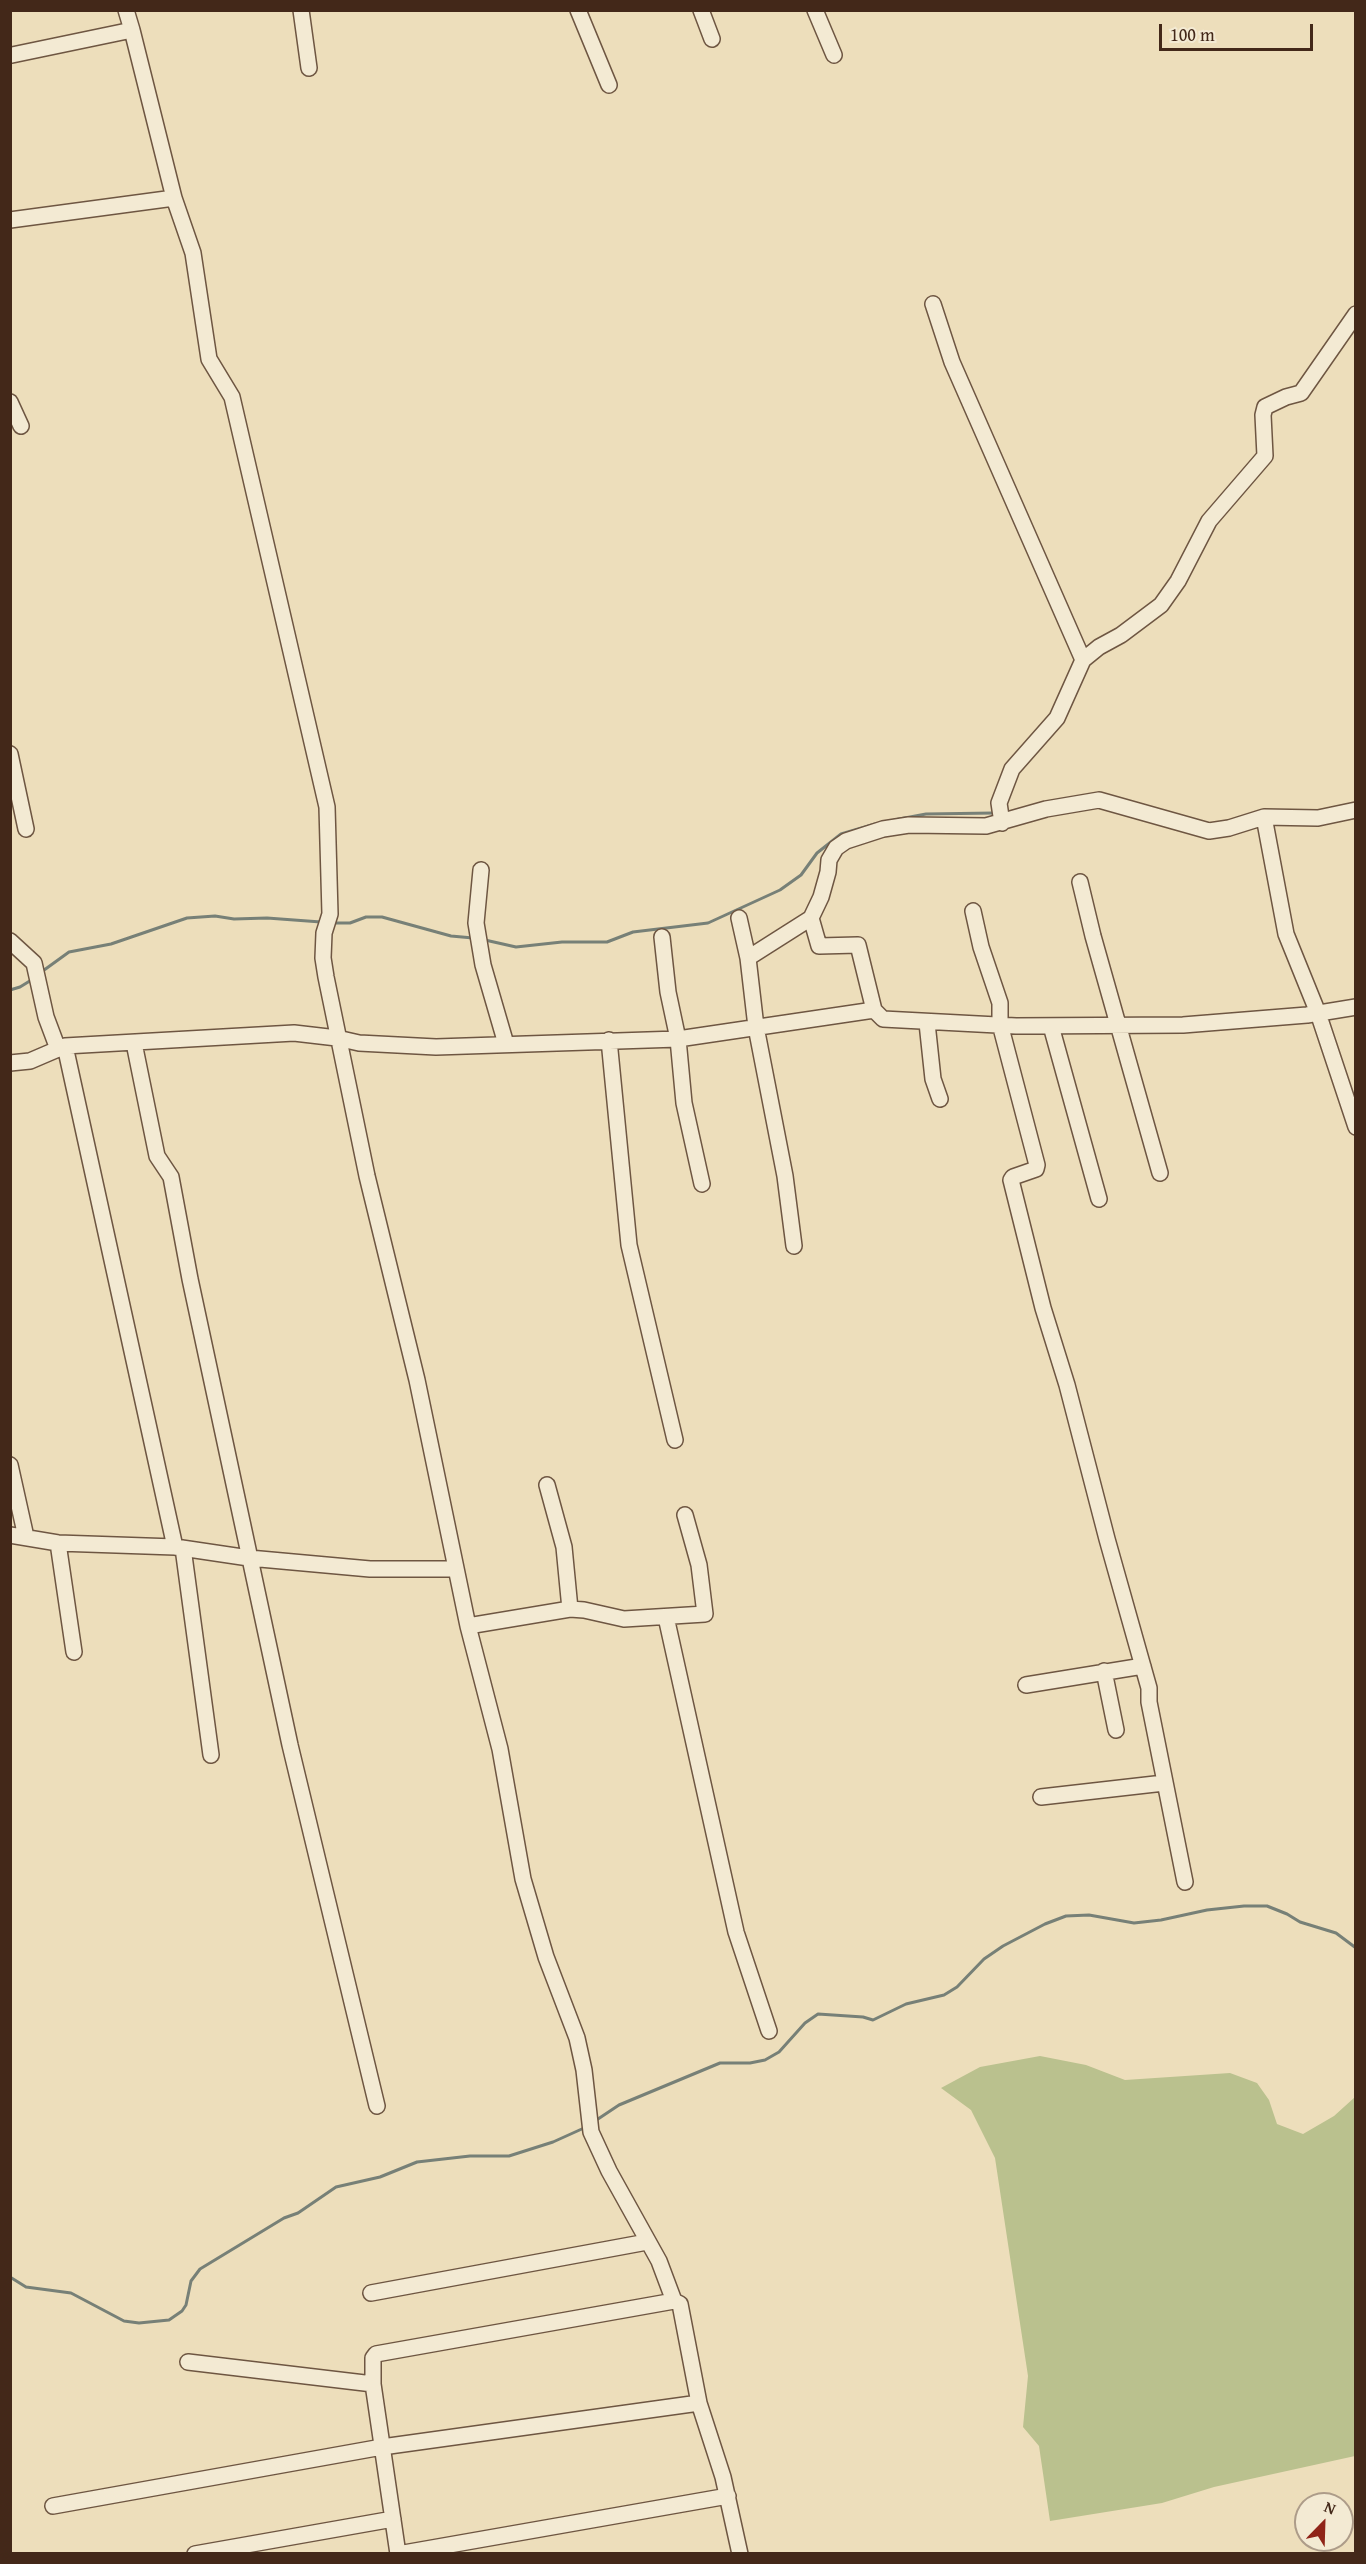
<!DOCTYPE html>
<style>
body{margin:0}
#map{position:relative;width:1366px;height:2564px;overflow:hidden;background:#eddebb;font-family:"Gentium Book Plus",serif}
canvas{display:block}
.frame{position:absolute;inset:0;border:12px solid #432819;pointer-events:none}
.north{position:absolute;left:1294px;top:2492px;width:60px;height:60px;box-sizing:border-box;background:#f3ead3;border:2px solid #ad9c89;border-radius:50%;rotate:23deg;font-size:16px;font-weight:700;line-height:24px;text-align:center;color:#432819}
.north::after{content:'';display:block;margin:auto;width:21px;height:27px;background:#8f2418;clip-path:polygon(50% 0,100% 100%,50% 72%,0 100%)}
.scale{position:absolute;left:1159px;top:24px;width:154px;height:27px;box-sizing:border-box;border:3px solid #432819;border-top:0;padding-left:8px;font-size:18px;line-height:21px;white-space:nowrap;color:#432819;-webkit-text-stroke:4px #f3ead3;paint-order:stroke}
</style>
<div id="map">
<canvas width="1366" height="2564"></canvas>
<div class="frame"></div>
<div class="north">N</div>
<div class="scale">100 m</div>
</div>
<script>
const g = document.querySelector('canvas').getContext('2d');
g.lineJoin = 'round';
function fillPath(path, color) {
  g.fillStyle = color;
  g.fill(path, 'evenodd');
}
function toPath(rows) {
  const path = new Path2D();
  for (const r of rows) {
    path.moveTo(r[0], r[1]);
    for (let i = 2; i < r.length; i += 2) path.lineTo(r[i], r[i + 1]);
  }
  return path;
}
function stroke(path, color, width, dash) {
  g.strokeStyle = color;
  g.lineWidth = width;
  g.lineCap = dash ? 'butt' : 'round';
  g.setLineDash(dash || []);
  g.stroke(path);
}
fillPath(toPath([
 [1040,2056,1086,2065,1125,2080,1230,2073,1257,2083,1269,2100,1277,2124,1303,2134,1334,2116,1355,2097,1355,2456,1214,2487,1162,2503,1050,2521,1039,2446,1023,2427,1028,2376,995,2158,971,2110,941,2088,980,2067]
]), '#bac18e');
stroke(toPath([
 [894,820,926,814,994,813],
 [331,923,350,923,366,917,382,917,451,936,473,938],
 [485,940,516,947,562,942,607,942,633,932,708,923,780,890,801,875,817,853,841,834,875,824],
 [40,973,69,952,111,944,187,918,215,916,234,919,267,918,321,922],
 [10,990,20,987,33,979],
 [595,2121,619,2105,720,2063,750,2063,765,2060,779,2052,805,2023,818,2014,863,2017,873,2020,906,2004,944,1995,957,1987,984,1959,1003,1946,1045,1924,1066,1916,1089,1915,1134,1923,1161,1920,1207,1910,1244,1906,1267,1906,1287,1914,1300,1922,1336,1933,1356,1948],
 [10,2277,26,2287,71,2293,124,2321,139,2323,169,2320,182,2311,186,2305,191,2281,200,2269,284,2218,298,2213,336,2187,380,2177,417,2162,470,2156,509,2156,553,2142,584,2128]
]), '#778077', 3);
const minor = toPath([
 [126,10,132,30,174,198,193,253,209,359,232,397,327,807,330,914,324,933,323,958,326,977,367,1176,417,1380,468,1626,500,1749,523,1879,546,1957,577,2038,584,2070,591,2132,609,2171,659,2261,674,2301,680,2304,699,2403,723,2477,740,2554],
 [301,10,309,68],
 [578,10,609,85],
 [701,10,712,39],
 [815,10,834,55],
 [12,55,132,30],
 [10,220,174,198],
 [933,304,952,362,1083,660],
 [10,402,21,426],
 [10,754,26,829],
 [1264,817,1286,934,1318,1013,1356,1127],
 [1002,823,999,803,1012,769,1057,718,1083,660,1099,647,1121,635,1161,605,1178,581,1209,521,1265,456,1263,415,1265,407,1286,397,1301,393,1356,314],
 [481,870,476,923,483,965,506,1044],
 [1080,882,1093,936,1160,1173],
 [973,911,981,947,1000,1003,1000,1024,1037,1165,1036,1169,1013,1177,1011,1180,1043,1308,1067,1385,1107,1539,1149,1688,1149,1702,1185,1882],
 [739,918,748,958,756,1027,785,1176,794,1246],
 [811,918,819,946,858,945,874,1010],
 [662,937,668,992,678,1039,684,1103,702,1184],
 [10,941,34,963,46,1017,58,1049],
 [748,958,811,918,821,897,828,872,829,860,836,848,846,841,883,829,909,825,986,826,1046,809,1099,800,1209,831,1229,828,1264,817,1318,818,1356,810],
 [927,1023,933,1079,940,1099],
 [1051,1026,1099,1199],
 [609,1040,629,1245,675,1440],
 [134,1043,157,1156,171,1177,190,1279,290,1745,377,2106],
 [65,1046,175,1547],
 [10,1063,30,1061,65,1046,294,1033,337,1038,359,1043,436,1047,678,1039,874,1010,883,1019,1016,1026,1183,1025,1307,1015,1356,1007],
 [10,1465,26,1537],
 [547,1485,564,1547,570,1609],
 [10,1535,58,1543,175,1547,249,1558,370,1569,456,1569],
 [58,1543,74,1652],
 [183,1548,211,1755],
 [666,1617,736,1932,769,2031],
 [468,1626,570,1609,584,1610,624,1619,705,1614,699,1565,685,1515],
 [1104,1671,1116,1730],
 [1026,1685,1143,1666],
 [1041,1797,1164,1783],
 [371,2293,647,2242],
 [674,2301,376,2354,373,2358,373,2384,398,2554,728,2496],
 [188,2362,373,2384],
 [53,2506,382,2447,699,2403],
 [195,2554,393,2519]
]);
stroke(minor, '#6e5642', 18);
stroke(minor, '#f3ead3', 15);
</script>
